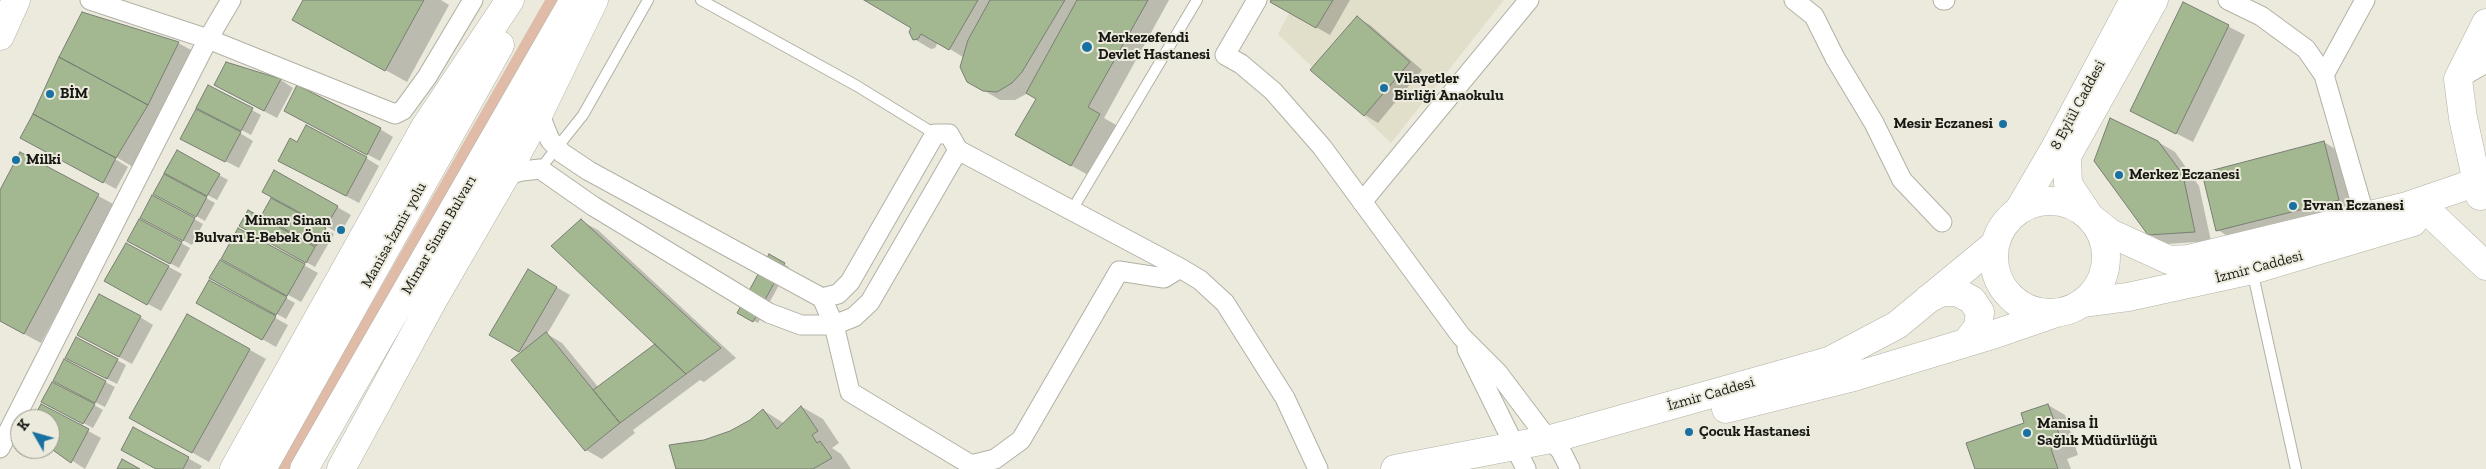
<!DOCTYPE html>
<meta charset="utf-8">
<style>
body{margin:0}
#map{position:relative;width:2486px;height:469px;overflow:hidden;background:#ebeadd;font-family:"Zilla Slab",serif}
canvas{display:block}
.north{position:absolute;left:10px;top:409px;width:50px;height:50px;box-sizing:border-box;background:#ebeadd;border:1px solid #97968d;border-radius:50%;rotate:308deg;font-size:14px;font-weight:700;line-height:20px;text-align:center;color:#191914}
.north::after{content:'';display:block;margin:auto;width:18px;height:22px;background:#1871a0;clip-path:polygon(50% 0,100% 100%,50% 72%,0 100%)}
</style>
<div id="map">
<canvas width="2486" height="469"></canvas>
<div class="north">K</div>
</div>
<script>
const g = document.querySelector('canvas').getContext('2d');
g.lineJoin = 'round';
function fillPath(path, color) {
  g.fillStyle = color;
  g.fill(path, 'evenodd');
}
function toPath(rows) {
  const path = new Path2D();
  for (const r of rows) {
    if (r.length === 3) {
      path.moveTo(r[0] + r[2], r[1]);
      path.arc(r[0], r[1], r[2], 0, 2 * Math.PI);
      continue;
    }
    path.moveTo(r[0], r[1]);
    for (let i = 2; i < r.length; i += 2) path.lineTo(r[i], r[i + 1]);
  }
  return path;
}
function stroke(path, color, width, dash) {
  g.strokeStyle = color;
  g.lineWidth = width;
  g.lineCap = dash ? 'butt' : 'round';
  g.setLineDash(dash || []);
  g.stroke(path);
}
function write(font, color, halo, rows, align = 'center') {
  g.font = font + ' "Zilla Slab",serif';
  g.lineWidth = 4;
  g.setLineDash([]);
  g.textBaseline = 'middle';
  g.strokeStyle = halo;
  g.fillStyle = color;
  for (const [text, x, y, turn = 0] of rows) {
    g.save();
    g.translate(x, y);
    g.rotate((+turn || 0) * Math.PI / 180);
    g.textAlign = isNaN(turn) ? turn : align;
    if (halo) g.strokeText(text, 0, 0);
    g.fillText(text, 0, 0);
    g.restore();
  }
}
fillPath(toPath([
 [1296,0,1504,0,1391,143,1278,34]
]), '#e1dfca');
fillPath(toPath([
 [545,0,558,0,291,469,277,469]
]), '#dfbba8');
fillPath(toPath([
 [304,0,441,0,449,5,407,82,315,31],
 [867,0,1169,0,1104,118,1116,125,1088,175,1033,144,1037,98,1028,93,1015,100,1000,100,968,81,963,57,938,42,935,48,931,49,914,39,913,27],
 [1273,0,1350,0,1330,35,1272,2],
 [2184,4,2245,35,2193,142,2132,111],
 [1357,18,1370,25,1422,70,1378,123,1365,115,1312,70],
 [178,43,195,52,133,167,111,154,110,156,128,167,116,189,34,145],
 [227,64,281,80,293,88,277,118,228,92],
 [209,87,261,115,251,135,207,112],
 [298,118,380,129,393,137,380,161],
 [240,133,253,141,239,168,195,146],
 [2158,142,2175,152,2199,186,2211,241,2166,244,2149,234],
 [2324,142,2340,152,2355,209,2234,240,2218,230],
 [177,152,228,180,217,200,175,178],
 [21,154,115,205,41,343,0,321,0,192],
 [366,158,379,166,359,203,293,168],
 [275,171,351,215,340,234,276,199],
 [153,196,203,224,192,245,150,223],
 [164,198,206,198,215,203,205,221],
 [271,200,334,234,315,267,241,226,261,218],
 [581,221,598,230,736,358,704,382,700,380,633,430,635,433,602,459,586,450,522,352,491,334,528,271,570,295,547,334,562,343,599,388,660,348],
 [239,229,318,273,301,302,222,258],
 [181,243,190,248,179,268,137,246],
 [770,256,789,267,758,323,739,313],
 [220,262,295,303,286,319,211,278],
 [169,267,182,274,161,311,119,288],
 [209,281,288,325,276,347,197,302],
 [140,317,153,325,132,364,91,342],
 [250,350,266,359,209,462,147,427],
 [117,360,126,365,117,384,75,363],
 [65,361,115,387,105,407,63,386],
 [41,405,101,438,85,469,50,446,50,419,34,419],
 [94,405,103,410,93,428,52,407],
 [2048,405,2065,415,2078,455,2067,459,2071,469,1977,469],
 [802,407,823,419,839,443,832,448,841,454,851,469,678,469,704,442,731,432,751,421,763,410,785,424],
 [134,428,202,466,200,469,158,469]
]), '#0003');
const building = toPath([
 [303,0,424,0,385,71,292,20,303,0],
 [864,0,978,0,949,50,921,34,918,39,913,40,909,32,911,28,864,0],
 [990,0,1065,0,1022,72,1012,83,997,92,983,91,967,82,960,67,968,40,990,0],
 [1077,0,1148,0,1088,107,1100,114,1071,166,1015,135,1036,99,1026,93,1077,0],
 [1271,0,1333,0,1316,28,1270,2,1271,0],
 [2183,2,2229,25,2176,134,2130,111,2183,2],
 [82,12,179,42,148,105,59,57,82,12],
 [1357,16,1410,62,1364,116,1310,70,1357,16],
 [59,57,148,105,116,158,33,114,59,57],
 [226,62,281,79,264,111,214,85,226,62],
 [208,85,253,108,241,131,196,108,208,85],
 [297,85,381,128,367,155,284,111,297,85],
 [196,109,241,132,225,162,180,139,196,109],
 [33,114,116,158,103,183,20,138,33,114],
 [2110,118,2158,141,2183,175,2195,232,2148,235,2094,161,2110,118],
 [306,125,367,157,346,196,278,161,290,138,297,142,306,125],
 [2324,141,2339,200,2216,231,2202,173,2324,141],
 [177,150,220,174,207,196,164,173,177,150],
 [20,152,99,194,24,334,0,321,0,190,20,152],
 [274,170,338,206,326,227,262,192,274,170],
 [164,174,207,197,196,217,153,194,164,174],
 [152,195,195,218,183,241,140,218,152,195],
 [271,198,326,228,316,246,261,216,271,198],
 [248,210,315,247,306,263,239,226,248,210],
 [139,219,182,242,170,264,127,241,139,219],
 [581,219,721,348,686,374,551,246,581,219],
 [238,228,305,264,287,296,221,259,238,228],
 [126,243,169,266,147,305,104,281,126,243],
 [769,254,785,263,753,322,737,313,769,254],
 [220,260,287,297,276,315,209,278,220,260],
 [528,269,557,287,519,352,489,335,528,269],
 [209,280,276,316,262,340,196,303,209,280],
 [99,294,141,316,119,357,77,335,99,294],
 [187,314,250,349,192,453,129,418,187,314],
 [546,332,620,423,585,451,511,360,546,332],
 [76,337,118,359,107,379,65,358,76,337],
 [655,344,686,374,620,423,593,390,655,344],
 [64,359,106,381,95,403,53,381,64,359],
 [52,382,95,404,83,424,41,402,52,382],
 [41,404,89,429,71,463,50,448,50,419,33,419,41,404],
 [2048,404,2063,445,2051,449,2058,469,1975,469,1966,443,2024,423,2021,413,2048,404],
 [801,406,818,431,812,435,817,443,820,441,832,458,813,469,676,469,669,445,704,440,730,431,750,420,763,409,777,429,801,406],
 [133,427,189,457,183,469,156,469,121,450,133,427],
 [122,459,140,469,117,469,122,459]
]);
fillPath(building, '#a3b890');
stroke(building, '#787e73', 1);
const lane = toPath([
 [701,0,857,86,935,134],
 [540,169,583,115,648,0],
 [1072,210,1197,0],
 [2252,270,2296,469]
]);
const street = toPath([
 [90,0,208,39,395,114,403,110,427,77,473,0],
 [1257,0,1225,55,1241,64,1273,91,1322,147,1461,336,1498,373,1541,430,1561,451,1570,469],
 [1794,0,1814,16,1835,58,1874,123,1902,180,1942,222],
 [1943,0,1945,0],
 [2228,0,2261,16,2306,49,2324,75,2365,217],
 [2324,75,2365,0],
 [2458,79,2486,63],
 [539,113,550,140,562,153,589,171,822,298,838,294,850,282,935,134,949,134,958,150,1180,268,1164,278,1119,271,1021,440,995,459,971,465,850,392,834,325,822,298],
 [505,176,522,171,540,169,593,206,769,313,801,325,834,325,854,317,870,302,958,150],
 [1362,202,1529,0],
 [1180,268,1200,280,1225,303,1285,398,1318,469],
 [1467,349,1526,469],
 [0,448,208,39,231,0]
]);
const secondary = toPath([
 [2154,0,2067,156,2068,184,2090,217,2110,233,2169,260,2188,259,2407,206,2486,179],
 [0,36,16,0],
 [2480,196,2463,118,2458,79,2486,23],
 [2407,206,2422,210,2433,216,2486,266],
 [2082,303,2128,297,2252,270,2413,222]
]);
const primary = toPath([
 [2050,257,56],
 [2020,208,2055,148,2134,0],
 [1928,299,1942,292,1957,292,1972,300,1980,312,1978,327,1966,343],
 [1726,409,1850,378,1995,334,2056,313],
 [1395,469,1551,439,1829,361,1897,325,1994,245]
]);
const highway = toPath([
 [234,469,425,127,510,0],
 [262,469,500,45],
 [304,469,574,0],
 [341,469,433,300,505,176,539,113,594,0]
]);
stroke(lane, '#b2b1a5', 12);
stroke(street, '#b2b1a5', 21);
stroke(secondary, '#b2b1a5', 29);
stroke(primary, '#b2b1a5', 29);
stroke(highway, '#b2b1a5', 29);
stroke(lane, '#fff', 10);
stroke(street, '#fff', 19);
stroke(secondary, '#fff', 28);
stroke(primary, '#fff', 28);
stroke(highway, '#fff', 28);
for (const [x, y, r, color] of [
 [1087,47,6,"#1871a0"],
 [1384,88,5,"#1871a0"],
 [50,94,5,"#1871a0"],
 [2003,124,5,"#1871a0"],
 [16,160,5,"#1871a0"],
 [2119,175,5,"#1871a0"],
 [2293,206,5,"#1871a0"],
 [341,230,5,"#1871a0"],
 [1689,432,5,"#1871a0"],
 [2027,433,5,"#1871a0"]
]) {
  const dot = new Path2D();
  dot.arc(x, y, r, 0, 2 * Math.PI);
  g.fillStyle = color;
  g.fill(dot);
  stroke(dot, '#ebeadd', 2);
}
write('bold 15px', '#191914', '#ebeadd', [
 ["Merkezefendi",1098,38],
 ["Devlet Hastanesi",1098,55],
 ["Vilayetler",1394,79],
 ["Birliği Anaokulu",1394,96],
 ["BİM",60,94],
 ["Mesir Eczanesi",1993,124,"right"],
 ["Milki",26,160],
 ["Merkez Eczanesi",2129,175],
 ["Evran Eczanesi",2303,206],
 ["Mimar Sinan",331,221,"right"],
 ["Bulvarı E-Bebek Önü",331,238,"right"],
 ["Manisa İl",2037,424],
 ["Sağlık Müdürlüğü",2037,441],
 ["Çocuk Hastanesi",1699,432]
], 'left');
write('15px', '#191914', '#ebeadd', [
 ["8 Eylül Caddesi",2078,105,-62],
 ["Manisa-İzmir yolu",394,235,-61],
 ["Mimar Sinan Bulvarı",439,235,-60],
 ["İzmir Caddesi",2259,267,-15],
 ["İzmir Caddesi",1711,394,-16]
]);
</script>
